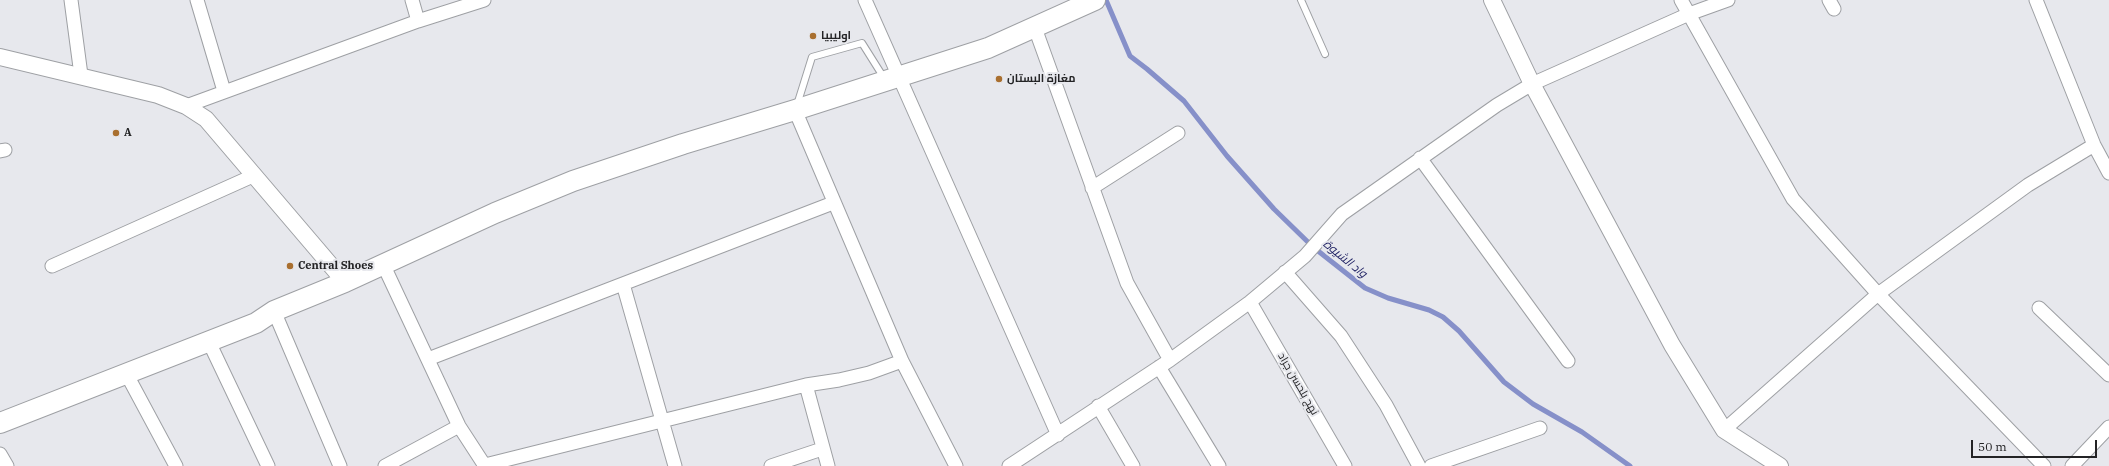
<!DOCTYPE html>
<meta charset="utf-8">
<style>
body{margin:0}
#map{position:relative;width:2109px;height:466px;overflow:hidden;background:#e7e8ed;font-family:"IBM Plex Serif",serif}
canvas{display:block}
.scale{position:absolute;left:1971px;top:440px;width:126px;height:18px;box-sizing:border-box;border:2px solid #232325;border-top:0;padding-left:5px;font-size:12px;line-height:14px;white-space:nowrap;color:#232325;-webkit-text-stroke:3px #e7e8ed;paint-order:stroke}
</style>
<div id="map">
<canvas width="2109" height="466"></canvas>
<div class="scale">50 m</div>
</div>
<script>
const g = document.querySelector('canvas').getContext('2d');
g.lineJoin = 'round';
function toPath(rows) {
  const path = new Path2D();
  for (const r of rows) {
    path.moveTo(r[0], r[1]);
    for (let i = 2; i < r.length; i += 2) path.lineTo(r[i], r[i + 1]);
  }
  return path;
}
function stroke(path, color, width, dash) {
  g.strokeStyle = color;
  g.lineWidth = width;
  g.lineCap = dash ? 'butt' : 'round';
  g.setLineDash(dash || []);
  g.stroke(path);
}
function write(font, color, halo, rows, align = 'center') {
  g.font = font + ' "IBM Plex Serif",Cairo,serif';
  g.lineWidth = 4;
  g.setLineDash([]);
  g.textBaseline = 'middle';
  g.strokeStyle = halo;
  g.fillStyle = color;
  for (const [text, x, y, turn = 0] of rows) {
    g.save();
    g.translate(x, y);
    g.rotate((+turn || 0) * Math.PI / 180);
    g.textAlign = isNaN(turn) ? turn : align;
    if (halo) g.strokeText(text, 0, 0);
    g.fillText(text, 0, 0);
    g.restore();
  }
}
stroke(toPath([
 [1106,0,1130,56,1147,69,1184,101,1227,156,1274,209,1313,247,1365,288,1388,298,1429,310,1443,317,1459,331,1504,382,1533,404,1582,432,1630,466]
]), '#8690c9', 5);
const service = toPath([
 [1301,0,1325,54],
 [797,105,812,57,862,43,884,78]
]);
const minor = toPath([
 [71,0,81,75],
 [197,0,224,91],
 [412,0,418,21],
 [865,0,1058,435],
 [1681,0,1793,199,1878,294,2044,466],
 [1829,0,1834,9],
 [2036,0,2094,145,2109,173],
 [1035,28,1127,283,1170,360],
 [186,106,418,21,484,0],
 [795,110,902,361,956,466],
 [0,151,5,150],
 [1420,158,1568,361],
 [1092,188,1178,133],
 [383,264,459,426,485,466],
 [52,266,255,175],
 [1285,272,1341,336,1386,405,1419,466],
 [623,284,675,466],
 [1250,302,1345,466],
 [2039,308,2109,375],
 [274,311,340,466],
 [209,342,268,466],
 [428,359,833,203],
 [1159,367,1219,466],
 [126,373,176,466],
 [806,385,828,466],
 [1098,406,1133,466],
 [1724,430,1878,294,2028,185,2094,145],
 [0,454,7,466],
 [485,465,806,385,839,380,869,373,902,361],
 [385,466,459,426],
 [771,466,822,449],
 [1009,466,1170,360,1250,302,1305,256,1342,214,1497,105,1532,84,1689,14,1728,0],
 [1431,466,1540,428],
 [2072,466,2109,427]
]);
const tertiary = toPath([
 [1492,0,1532,84,1672,345,1724,430,1780,466],
 [0,57,158,95,186,106,206,119,345,282]
]);
const primary = toPath([
 [0,423,256,323,274,311,345,282,495,213,573,181,683,144,795,110,988,48,1095,0]
]);
stroke(service, '#9ea0a4', 8);
stroke(minor, '#9ea0a4', 15);
stroke(tertiary, '#9ea0a4', 18);
stroke(primary, '#9ea0a4', 22);
stroke(service, '#fff', 6);
stroke(minor, '#fff', 13);
stroke(tertiary, '#fff', 16);
stroke(primary, '#fff', 20);
for (const [x, y, r, color] of [
 [813,36,4,"#a96f2f"],
 [999,79,4,"#a96f2f"],
 [116,133,4,"#a96f2f"],
 [290,266,4,"#a96f2f"]
]) {
  const dot = new Path2D();
  dot.arc(x, y, r, 0, 2 * Math.PI);
  g.fillStyle = color;
  g.fill(dot);
  stroke(dot, '#e7e8ed', 1.5);
}
write('bold 11px', '#232325', '#e7e8ed', [
 ["اوليبيا",821,36],
 ["مغازة البستان",1007,79],
 ["A",124,133],
 ["Central Shoes",298,266]
], 'left');
write('11px', '#232325', '#e7e8ed', [
 ["نهج بلحسن جراد",1298,384,60]
]);
write('italic 12px', '#1f2163', '#e7e8ed', [
 ["واد الشيوة",1345,259,39]
]);
</script>
